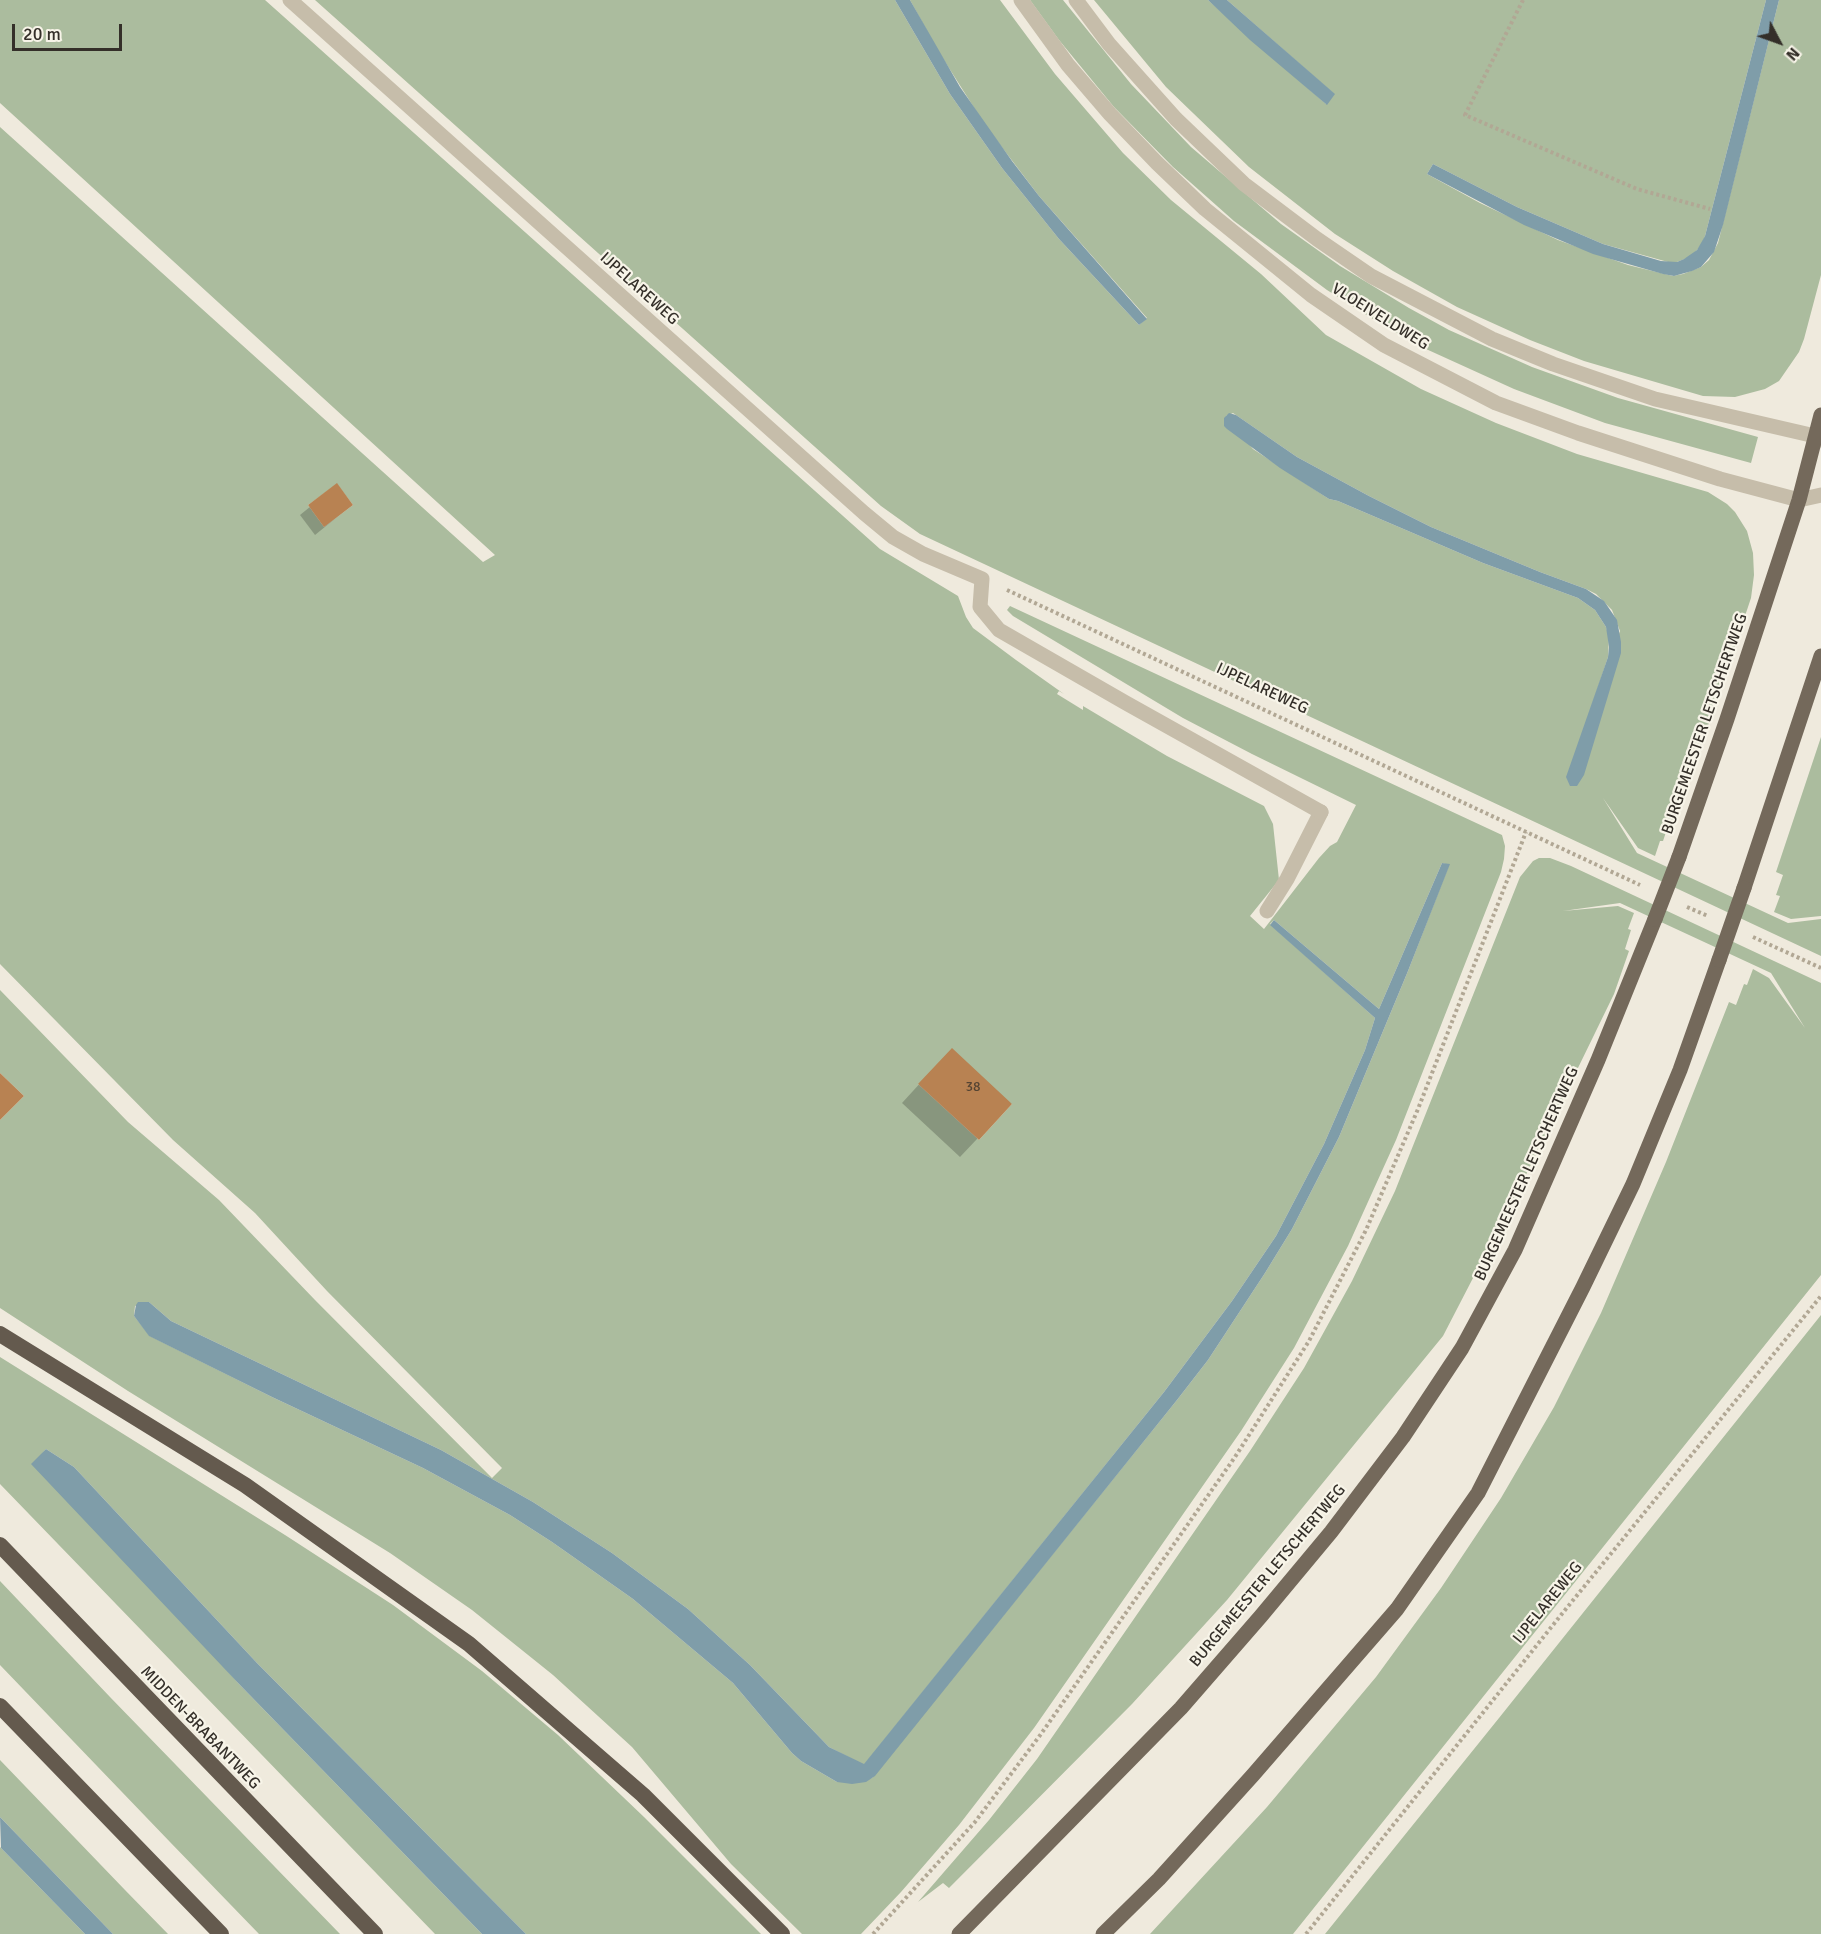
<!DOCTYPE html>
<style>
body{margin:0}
#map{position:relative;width:1821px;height:1934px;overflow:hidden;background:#efeadd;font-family:Signika,sans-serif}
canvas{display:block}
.north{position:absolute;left:1749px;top:12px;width:60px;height:60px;-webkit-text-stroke:4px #f7f4e8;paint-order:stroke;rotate:131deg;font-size:16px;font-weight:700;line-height:24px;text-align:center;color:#342f29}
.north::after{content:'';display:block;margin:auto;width:21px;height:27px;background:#342f29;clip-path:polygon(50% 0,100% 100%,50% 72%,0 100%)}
.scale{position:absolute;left:12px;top:24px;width:110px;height:27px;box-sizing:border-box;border:3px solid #342f29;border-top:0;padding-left:8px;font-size:18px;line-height:21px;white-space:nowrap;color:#342f29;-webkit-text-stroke:4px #f7f4e8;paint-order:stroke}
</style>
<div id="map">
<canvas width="1821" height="1934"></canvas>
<div class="north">N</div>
<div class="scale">20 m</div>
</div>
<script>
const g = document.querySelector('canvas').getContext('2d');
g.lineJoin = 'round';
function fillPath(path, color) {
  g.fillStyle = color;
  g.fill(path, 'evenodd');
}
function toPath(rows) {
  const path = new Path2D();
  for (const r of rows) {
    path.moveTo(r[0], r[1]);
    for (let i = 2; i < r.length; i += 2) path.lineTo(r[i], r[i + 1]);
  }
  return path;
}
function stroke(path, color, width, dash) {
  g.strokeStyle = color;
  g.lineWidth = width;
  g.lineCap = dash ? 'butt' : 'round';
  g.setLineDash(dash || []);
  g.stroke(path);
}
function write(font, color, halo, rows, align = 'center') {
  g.font = font + ' Signika,sans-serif';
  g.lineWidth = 4.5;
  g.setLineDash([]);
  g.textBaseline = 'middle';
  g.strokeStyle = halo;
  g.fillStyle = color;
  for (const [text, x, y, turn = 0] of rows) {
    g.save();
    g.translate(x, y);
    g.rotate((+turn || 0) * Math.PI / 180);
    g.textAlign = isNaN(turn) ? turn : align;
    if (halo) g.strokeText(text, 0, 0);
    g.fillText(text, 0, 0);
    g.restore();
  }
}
fillPath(toPath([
 [0,0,265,0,880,549,958,596,966,617,973,628,1016,660,1064,694,1059,691,1057,694,1083,710,1083,706,1167,756,1264,806,1273,824,1279,880,1250,916,1264,929,1319,858,1330,846,1337,842,1356,805,1252,754,1183,718,1013,616,1007,610,1010,606,1502,835,1505,846,1504,859,1501,872,1396,1140,1348,1246,1294,1348,1241,1431,1034,1728,959,1825,901,1892,861,1934,802,1934,731,1864,632,1747,553,1675,472,1610,390,1553,128,1391,0,1308,0,1120,24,1096,0,1073,0,990,128,1122,219,1200,315,1300,492,1478,502,1468,327,1291,255,1213,173,1140,0,964,0,127,483,562,495,555,0,103],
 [337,484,353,505,324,527,308,505],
 [1442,863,1449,865,1408,971,1339,1137,1292,1229,1265,1273,1208,1360,1177,1400,872,1778,837,1782,801,1761,792,1753,733,1683,633,1599,552,1542,510,1515,423,1468,272,1397,150,1336,134,1316,135,1306,149,1302,171,1321,441,1450,533,1502,612,1553,688,1609,750,1665,829,1747,864,1765,1164,1392,1232,1301,1276,1236,1324,1144,1365,1050,1375,1018,1270,924,1274,920,1379,1009],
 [918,1084,1012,1104,979,1140],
 [315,0,895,0,950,94,1002,168,1059,239,1139,325,1147,318,1039,196,985,125,937,49,910,0,1000,0,1055,74,1123,153,1171,200,1261,274,1326,335,1421,389,1496,423,1577,454,1708,492,1727,504,1735,512,1747,531,1753,553,1754,575,1751,598,1675,825,1669,823,1663,841,1660,841,1655,856,1638,848,1603,798,1637,853,1788,923,1821,919,1821,956,920,534,881,506],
 [1233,413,1297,457,1369,496,1431,527,1540,572,1586,589,1596,594,1612,610,1620,631,1567,781,1608,657,1609,637,1606,627,1595,610,1578,598,1483,563,1338,501,1329,499,1253,449,1226,416],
 [1030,0,1063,0,1131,84,1191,147,1281,224,1340,266,1409,308,1449,330,1532,367,1618,398,1758,437,1751,463,1605,423,1514,389,1426,349,1384,326,1327,290,1234,221,1173,167,1114,107,1059,40],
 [1094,0,1208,0,1326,104,1334,94,1227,0,1766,0,1705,236,1702,244,1692,256,1677,262,1668,262,1603,244,1517,207,1433,164,1427,174,1480,203,1558,240,1628,265,1673,276,1683,274,1701,267,1709,260,1718,243,1779,0,1821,0,1821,275,1804,339,1799,352,1779,381,1765,389,1735,397,1703,396,1584,361,1530,340,1457,307,1393,271,1335,234,1249,167,1166,87],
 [1821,737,1821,916,1791,919,1774,912,1780,896,1776,895,1783,875,1776,872],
 [1539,858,1550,858,1571,866,1821,983,1821,1275,1293,1934,1150,1934,1267,1807,1376,1677,1441,1588,1501,1498,1554,1407,1601,1313,1666,1162,1729,1002,1736,1005,1744,984,1747,985,1753,969,1769,978,1805,1028,1771,973,1620,903,1563,911,1618,906,1634,913,1628,929,1631,930,1625,949,1629,951,1614,994,1518,1191,1443,1336,1227,1600,1132,1704,949,1888,943,1883,918,1902,989,1820,1037,1759,1250,1451,1304,1368,1352,1281,1395,1191,1520,877,1533,861],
 [1821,1315,1821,1934,1325,1934,1499,1718],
 [0,1357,285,1535,393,1605,482,1671,558,1735,644,1817,761,1934,526,1934,257,1663,74,1467,46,1449,41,1455,239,1684,482,1934,435,1934,0,1484],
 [0,1581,110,1697,340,1934,259,1934,170,1842,0,1665],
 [0,1760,125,1890,168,1934,113,1934,0,1817],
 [0,1847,1,1848,85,1934,0,1934]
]), '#abbc9e');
fillPath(toPath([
 [895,0,910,0,960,87,1012,161,1039,196,1147,319,1139,325,1059,239,1002,168,950,94],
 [1208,0,1227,0,1335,94,1327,105,1250,40],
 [1766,0,1779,0,1723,225,1714,252,1701,267,1692,271,1674,276,1663,274,1593,254,1524,225,1427,174,1433,164,1517,207,1603,244,1661,261,1677,262,1684,259,1697,250,1705,236],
 [1229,413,1236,415,1297,457,1369,496,1431,527,1540,572,1586,589,1604,601,1617,620,1621,642,1621,653,1584,775,1577,786,1570,786,1566,777,1608,657,1609,647,1606,627,1595,610,1578,598,1483,563,1338,501,1329,499,1280,468,1227,429,1224,426,1224,418],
 [1442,863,1450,864,1408,971,1339,1137,1292,1229,1265,1273,1208,1360,1177,1400,875,1776,866,1782,852,1784,837,1782,801,1761,792,1753,733,1683,633,1599,552,1542,510,1515,423,1468,272,1397,149,1336,134,1316,136,1305,138,1302,149,1302,171,1321,441,1450,533,1502,612,1553,688,1609,750,1665,829,1747,864,1764,1164,1392,1232,1301,1276,1236,1324,1144,1365,1050,1375,1018,1270,925,1274,920,1379,1009],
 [46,1449,74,1467,257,1663,526,1934,482,1934,239,1684,31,1464],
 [0,1817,113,1934,85,1934,1,1848]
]), '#7f9da9');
fillPath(toPath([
 [337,485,352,505,315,535,300,515],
 [934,1068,1010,1104,960,1157,902,1103]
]), '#0003');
fillPath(toPath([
 [337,483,353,505,324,527,308,505],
 [952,1048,1012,1104,979,1140,918,1084],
 [0,1073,24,1096,0,1120]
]), '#b88252');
stroke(toPath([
 [1523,0,1465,115,1637,189,1710,209],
 [1007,590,1640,885],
 [1687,907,1708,916],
 [1753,937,1821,968],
 [873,1934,975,1822,1041,1734,1235,1457,1309,1341,1366,1230,1418,1109,1526,832],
 [1306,1934,1561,1615,1821,1296]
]), '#b1a794', 4, [3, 3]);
stroke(toPath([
 [1267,911,1287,879,1321,812]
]), '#c6bdaa', 15);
stroke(toPath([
 [290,0,864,513,893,537,923,554,982,579,980,607,999,630,1126,703,1321,812],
 [1021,0,1068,65,1110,114,1157,163,1205,209,1311,295,1384,345,1496,403,1578,433,1720,479,1799,500,1821,495],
 [1076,0,1109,44,1176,119,1244,184,1317,239,1371,276,1492,339,1553,364,1655,399,1815,436,1821,440]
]), '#c6bdaa', 15);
stroke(toPath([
 [1679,857,1727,719,1799,500,1821,415],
 [1744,888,1821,656],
 [959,1934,1181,1708,1261,1616,1331,1532,1403,1437,1462,1348,1515,1250,1598,1060,1655,919],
 [1103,1934,1159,1879,1253,1775,1397,1609,1478,1493,1583,1287,1633,1184,1680,1070,1719,960]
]), '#74695b', 15);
stroke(toPath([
 [0,1334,245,1485,469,1644,643,1795,782,1934],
 [0,1545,375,1934],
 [0,1706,221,1934]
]), '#645a4e', 16);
stroke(toPath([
 [1655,919,1679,857],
 [1719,960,1744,888]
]), '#74695b', 15);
write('14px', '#543', null, [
 ["38",973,1087]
]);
write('16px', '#342f29', '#f7f4e8', [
 ["IJPELAREWEG",639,289,42],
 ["VLOEIVELDWEG",1380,317,32],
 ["IJPELAREWEG",1262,689,25],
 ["BURGEMEESTER LETSCHERTWEG",1705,724,-71],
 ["BURGEMEESTER LETSCHERTWEG",1527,1174,-66],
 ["BURGEMEESTER LETSCHERTWEG",1268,1576,-50],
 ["IJPELAREWEG",1548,1603,-51],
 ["MIDDEN-BRABANTWEG",200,1728,46]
]);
</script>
